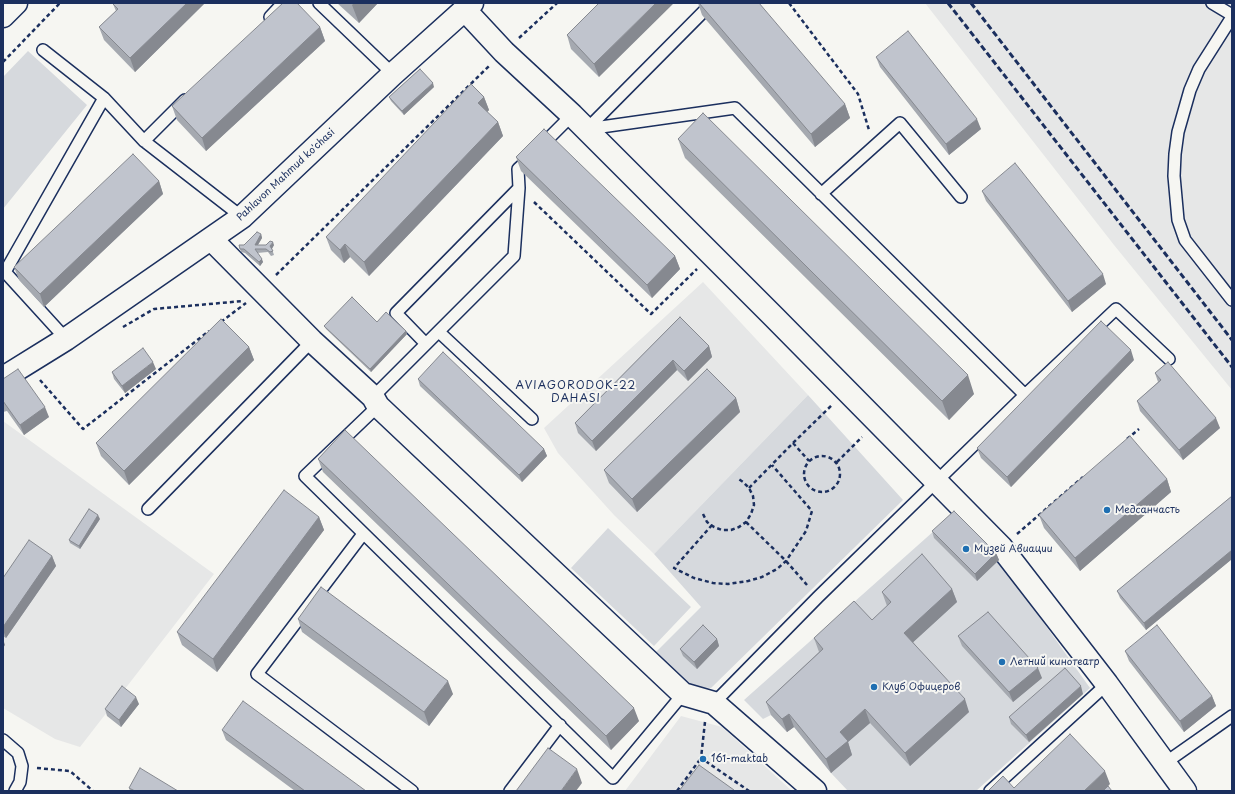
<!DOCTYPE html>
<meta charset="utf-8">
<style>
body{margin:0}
#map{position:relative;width:1235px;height:794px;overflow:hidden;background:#f6f6f2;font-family:"Playpen Sans",sans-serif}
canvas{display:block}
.frame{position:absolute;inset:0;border:4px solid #1b2f5e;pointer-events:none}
</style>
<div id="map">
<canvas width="1235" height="794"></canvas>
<div class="frame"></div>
</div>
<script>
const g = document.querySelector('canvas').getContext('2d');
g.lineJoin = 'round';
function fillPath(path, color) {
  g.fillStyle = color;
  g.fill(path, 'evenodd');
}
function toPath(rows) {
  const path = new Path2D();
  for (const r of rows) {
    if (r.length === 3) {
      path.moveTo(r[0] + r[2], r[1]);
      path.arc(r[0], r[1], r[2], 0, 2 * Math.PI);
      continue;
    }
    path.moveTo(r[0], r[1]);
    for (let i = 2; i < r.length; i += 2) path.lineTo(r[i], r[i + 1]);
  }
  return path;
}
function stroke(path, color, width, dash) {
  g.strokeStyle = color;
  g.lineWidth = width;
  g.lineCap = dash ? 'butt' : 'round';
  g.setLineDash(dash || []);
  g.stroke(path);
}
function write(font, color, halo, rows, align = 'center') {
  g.font = font + ' "Playpen Sans",sans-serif';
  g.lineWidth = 4;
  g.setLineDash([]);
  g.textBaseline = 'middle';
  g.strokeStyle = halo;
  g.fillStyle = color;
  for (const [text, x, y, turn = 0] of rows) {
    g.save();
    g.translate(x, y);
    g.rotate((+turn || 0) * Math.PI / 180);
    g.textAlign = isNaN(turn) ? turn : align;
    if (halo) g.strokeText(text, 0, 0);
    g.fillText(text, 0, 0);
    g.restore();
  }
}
fillPath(toPath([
 [925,3,1232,3,1232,390,1114,245],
 [703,282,808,395,654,554,614,515,558,453,544,428],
 [3,421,214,574,80,747,55,739,3,708],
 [681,716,722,727,792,791,625,791]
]), '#e6e7e7');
fillPath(toPath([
 [28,51,87,105,3,209,3,77],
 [808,395,903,500,711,688,691,687,656,652,701,607,654,554],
 [953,514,999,560,1090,688,976,791,848,791,831,773,794,727,787,732,771,715,763,719,744,700],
 [608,528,691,607,654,646,571,568]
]), '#d6d9dd');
const service = toPath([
 [319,3,393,74],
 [1212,3,1232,15],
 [270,17,283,3],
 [1232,17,1199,69,1190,90,1178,132,1175,154,1174,176,1178,220,1185,240,1232,300],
 [43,50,104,98,144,141,242,217],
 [587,129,735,108,1025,395],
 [587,129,712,3],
 [144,141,185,100],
 [542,145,572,115],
 [821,194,900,123,961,197],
 [439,332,532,419],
 [66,339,5,272,104,98],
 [426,344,396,313,519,188],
 [373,397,514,256,519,188,518,169,530,158],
 [378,406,305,476,613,778,683,694],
 [148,509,312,341],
 [363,534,257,674,412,791],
 [714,703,818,597,1025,395,1116,309,1169,359],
 [3,740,18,753,22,766,20,782,15,791],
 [1165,763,1232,716],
 [510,791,560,725],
 [990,791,1107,684]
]);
const minor = toPath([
 [464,9,504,52,572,115,774,317,1001,547,1107,684,1185,791],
 [211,239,312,341,373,397,378,406,683,694,714,703,815,791],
 [3,378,66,339,242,217,393,74,472,3]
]);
const primary = toPath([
 [3,16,16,3]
]);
stroke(service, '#1b2f5e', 14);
stroke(minor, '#1b2f5e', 25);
stroke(primary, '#1b2f5e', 25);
stroke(toPath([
 [789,3,858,94,869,130],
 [519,38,557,3],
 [3,62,60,3],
 [534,202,651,314,697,269],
 [276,275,489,66],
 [221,322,246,303],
 [123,327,154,309,243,301],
 [40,380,83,429,209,331],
 [1127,439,1139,429],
 [793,443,809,461],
 [822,474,18],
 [837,462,862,437],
 [749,488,793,443,832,405],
 [703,514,707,522,714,527,722,530,731,530,739,527,746,522,751,514,754,505,753,496,749,488,743,482,737,478],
 [746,522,786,561,807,585],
 [712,525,674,568,694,578,713,583,728,584,748,581,762,577,777,569,786,561,806,531,812,511,772,465],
 [1017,534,1083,477],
 [705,722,701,758,749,791],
 [37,768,70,771,93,791],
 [677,791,701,758]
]), '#1b2f5e', 2.5, [4, 3]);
stroke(service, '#f6f6f2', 11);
stroke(minor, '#f6f6f2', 22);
stroke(primary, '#f6f6f2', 22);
stroke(toPath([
 [948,3,1232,367],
 [971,3,1232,340]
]), '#1b2f5e', 3, [6, 3]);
fillPath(toPath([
 [205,3,135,72,104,40,99,27,116,11,113,4],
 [337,3,378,3,359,23],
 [599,3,599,77,571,49,567,35],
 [698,3,845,104,850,118,815,147,702,15],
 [320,27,325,41,206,151,177,120,172,106],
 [876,57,981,129,949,155,880,67],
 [434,87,404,115,391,101,389,97],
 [484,97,489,110,487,112,498,122,503,136,369,276,350,257,344,263,331,250,326,237],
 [678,139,974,394,949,420,685,158],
 [516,157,675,256,680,269,652,298,521,171],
 [159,181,163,194,44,307,19,280,14,267],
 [982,191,1106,284,1072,312,986,201],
 [261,234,262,238,258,245,274,245,272,249,274,255,271,256,268,252,257,253,263,262,260,266,245,253,241,252,240,249],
 [680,317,709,346,712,357,688,381,677,370,596,451,578,433,575,423],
 [377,322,406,331,407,334,371,372,326,329,324,326],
 [249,347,254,360,129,485,101,456,96,443],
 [1134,360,1011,487,981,458,977,448],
 [156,369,125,393,114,379,112,372],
 [1155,373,1220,428,1183,460,1140,411,1137,401,1158,382],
 [3,379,49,417,24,435,7,411,3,412],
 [418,379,544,449,547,456,522,482,420,386],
 [736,398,740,412,637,512,609,483,604,470],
 [318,459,639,721,611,750,323,472],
 [1167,479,1171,492,1080,571,1044,528,1039,515],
 [1232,496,1232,559,1146,630,1120,598,1117,591],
 [319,517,324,530,217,672,182,645,177,632],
 [100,519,80,549,70,543,69,540],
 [932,531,996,553,999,560,977,581,934,538],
 [52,556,56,566,6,638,3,636,3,578],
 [952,589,957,602,913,642,969,712,910,766,870,723,848,742,852,755,831,773,794,727,787,732,771,715,766,702,819,652,814,638,872,620,887,606,882,592],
 [298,619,453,694,429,726,302,632],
 [958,636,1042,678,1013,702,962,646],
 [717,639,719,646,697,669,683,656,680,649],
 [1125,651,1212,696,1216,706,1184,732,1129,661],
 [1083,694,1029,742,1011,724,1009,717],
 [139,704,121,727,107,716,105,709],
 [222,730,366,791,295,791,226,740],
 [129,788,178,791,130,791]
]), '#a5a9b0');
fillPath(toPath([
 [187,3,205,3,135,72,130,58],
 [354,3,378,3,359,23,352,5],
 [656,3,674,3,599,77,594,64],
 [320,27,325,41,206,151,202,138],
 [433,83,434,87,404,115,402,111],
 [484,97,489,110,483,117,478,103],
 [845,104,850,118,815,147,811,134],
 [977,119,981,129,949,155,946,144],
 [498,122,503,136,369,276,364,262],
 [159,181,163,194,44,307,40,294],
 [261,234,262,238,256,248,255,245],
 [273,242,274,245,271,250,270,246],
 [345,244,350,257,344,263,340,250],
 [675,256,680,269,652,298,647,285],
 [262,259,263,262,260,266,259,262],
 [1103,274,1106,284,1072,312,1068,301],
 [406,331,407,334,371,372,370,369],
 [709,346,712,357,688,381,684,371],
 [249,347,254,360,129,485,124,471],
 [1131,350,1134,360,1011,487,1007,477],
 [673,360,677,370,596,451,592,441],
 [153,362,156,369,125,393,122,386],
 [968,375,974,394,949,420,942,401],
 [736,398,740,412,637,512,632,499],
 [45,407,49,417,24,435,20,425],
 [1216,418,1220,428,1183,460,1179,450],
 [544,449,547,456,522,482,519,475],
 [1167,479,1171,492,1080,571,1075,558],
 [98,515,100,519,80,549,79,546],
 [319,517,324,530,217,672,213,659],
 [1232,550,1232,559,1146,630,1144,623],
 [996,553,999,560,977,581,975,574],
 [52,556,56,566,6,638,3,630,3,627],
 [952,589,957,602,909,646,904,633],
 [3,639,5,645,3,648],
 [717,639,719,646,697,669,694,662],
 [1038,668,1042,678,1013,702,1009,692],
 [448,681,453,694,429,726,424,712],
 [1081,686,1083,694,1029,742,1026,735],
 [1212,696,1216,706,1184,732,1180,721],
 [136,697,139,704,121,727,119,720],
 [965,699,969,712,910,766,905,753],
 [634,708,639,721,611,750,606,736],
 [865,709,870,723,848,742,852,755,831,773,826,759,840,732],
 [789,714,794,727,787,732,782,719],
 [577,769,582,783,576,791,561,791],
 [1105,771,1110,784,1103,791,1084,791]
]), '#868990');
const building = toPath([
 [115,3,187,3,130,58,99,27,118,9,113,4,115,3],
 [283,3,297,3,320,27,202,138,172,106,283,3],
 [599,3,656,3,594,64,567,35,599,3],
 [699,3,759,3,845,104,811,134,699,3],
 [908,31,977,119,946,144,876,57,908,31],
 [420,69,433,83,402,111,389,97,420,69],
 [471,84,484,97,478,103,498,122,364,262,345,244,340,250,326,237,471,84],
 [703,113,968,375,942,401,678,139,703,113],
 [544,129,675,256,647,285,516,157,544,129],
 [133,154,159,181,40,294,14,267,133,154],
 [1015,163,1103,274,1068,301,982,191,1015,163],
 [257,232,261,234,255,245,266,245,270,241,273,242,270,246,273,251,270,252,266,249,255,249,262,259,259,262,244,249,240,249,239,245,244,245,257,232],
 [352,297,377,322,386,312,406,331,370,369,324,326,352,297],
 [680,317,709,346,684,371,673,360,592,441,575,423,680,317],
 [221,319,249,347,124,471,96,443,221,319],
 [1101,321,1131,350,1007,477,977,448,1101,321],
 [143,348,153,362,122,386,112,372,143,348],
 [443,352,544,449,519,475,418,379,443,352],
 [1168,362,1216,418,1179,450,1137,401,1161,380,1155,373,1168,362],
 [18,369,45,407,20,425,3,401,3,379,18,369],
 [707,369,736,398,632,499,604,470,707,369],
 [345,430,634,708,606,736,318,459,345,430],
 [1130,436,1167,479,1075,558,1039,515,1130,436],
 [284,490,319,517,213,659,177,632,284,490],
 [1232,496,1232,550,1144,623,1117,591,1232,496],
 [89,509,98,515,79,546,69,540,89,509],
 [954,511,996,553,975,574,932,531,954,511],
 [29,540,52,556,3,627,3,578,29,540],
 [922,554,952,589,904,633,965,699,905,753,865,709,840,732,848,741,826,759,789,714,782,719,766,702,823,649,814,638,854,601,872,620,891,602,882,592,922,554],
 [321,587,448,681,424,712,298,619,321,587],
 [988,612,1038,668,1009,692,958,636,988,612],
 [703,625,717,639,694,662,680,649,703,625],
 [1157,625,1212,696,1180,721,1125,651,1157,625],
 [1065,668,1081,686,1026,735,1009,717,1065,668],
 [122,686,136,697,119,720,105,709,122,686],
 [243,701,366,791,305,791,222,730,243,701],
 [1070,734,1105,771,1084,791,988,791,1003,776,1014,788,1070,734],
 [548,748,577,769,561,791,516,791,548,748],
 [699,765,734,790,734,791,679,791,699,765],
 [140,768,178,791,135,791,129,788,140,768],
 [1108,786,1112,791,1103,791,1108,786]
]);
fillPath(building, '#c0c4cd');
stroke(building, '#868990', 1);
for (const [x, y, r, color] of [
 [1107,510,4,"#1f6fb2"],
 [966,549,4,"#1f6fb2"],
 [1002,662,4,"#1f6fb2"],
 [874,687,4,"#1f6fb2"],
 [703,759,4,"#1f6fb2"]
]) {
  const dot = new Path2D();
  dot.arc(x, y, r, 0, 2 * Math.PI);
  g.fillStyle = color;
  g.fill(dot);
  stroke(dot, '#f6f6f2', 1.5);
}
write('10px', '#1b2f5e', '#f6f6f2', [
 ["Pahlavon Mahmud ko'chasi",286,175,-43]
]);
write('10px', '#1b2f5e', '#f6f6f2', [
 ["Медсанчасть",1115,510],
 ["Музей Авиации",974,549],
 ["Летний кинотеатр",1010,662],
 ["Клуб Офицеров",882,687],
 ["161-maktab",711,759]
], 'left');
g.letterSpacing = '1px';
write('11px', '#1b2f5e', '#f6f6f2', [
 ["AVIAGORODOK-22",576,386],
 ["DAHASI",576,399]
]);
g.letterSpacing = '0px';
</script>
